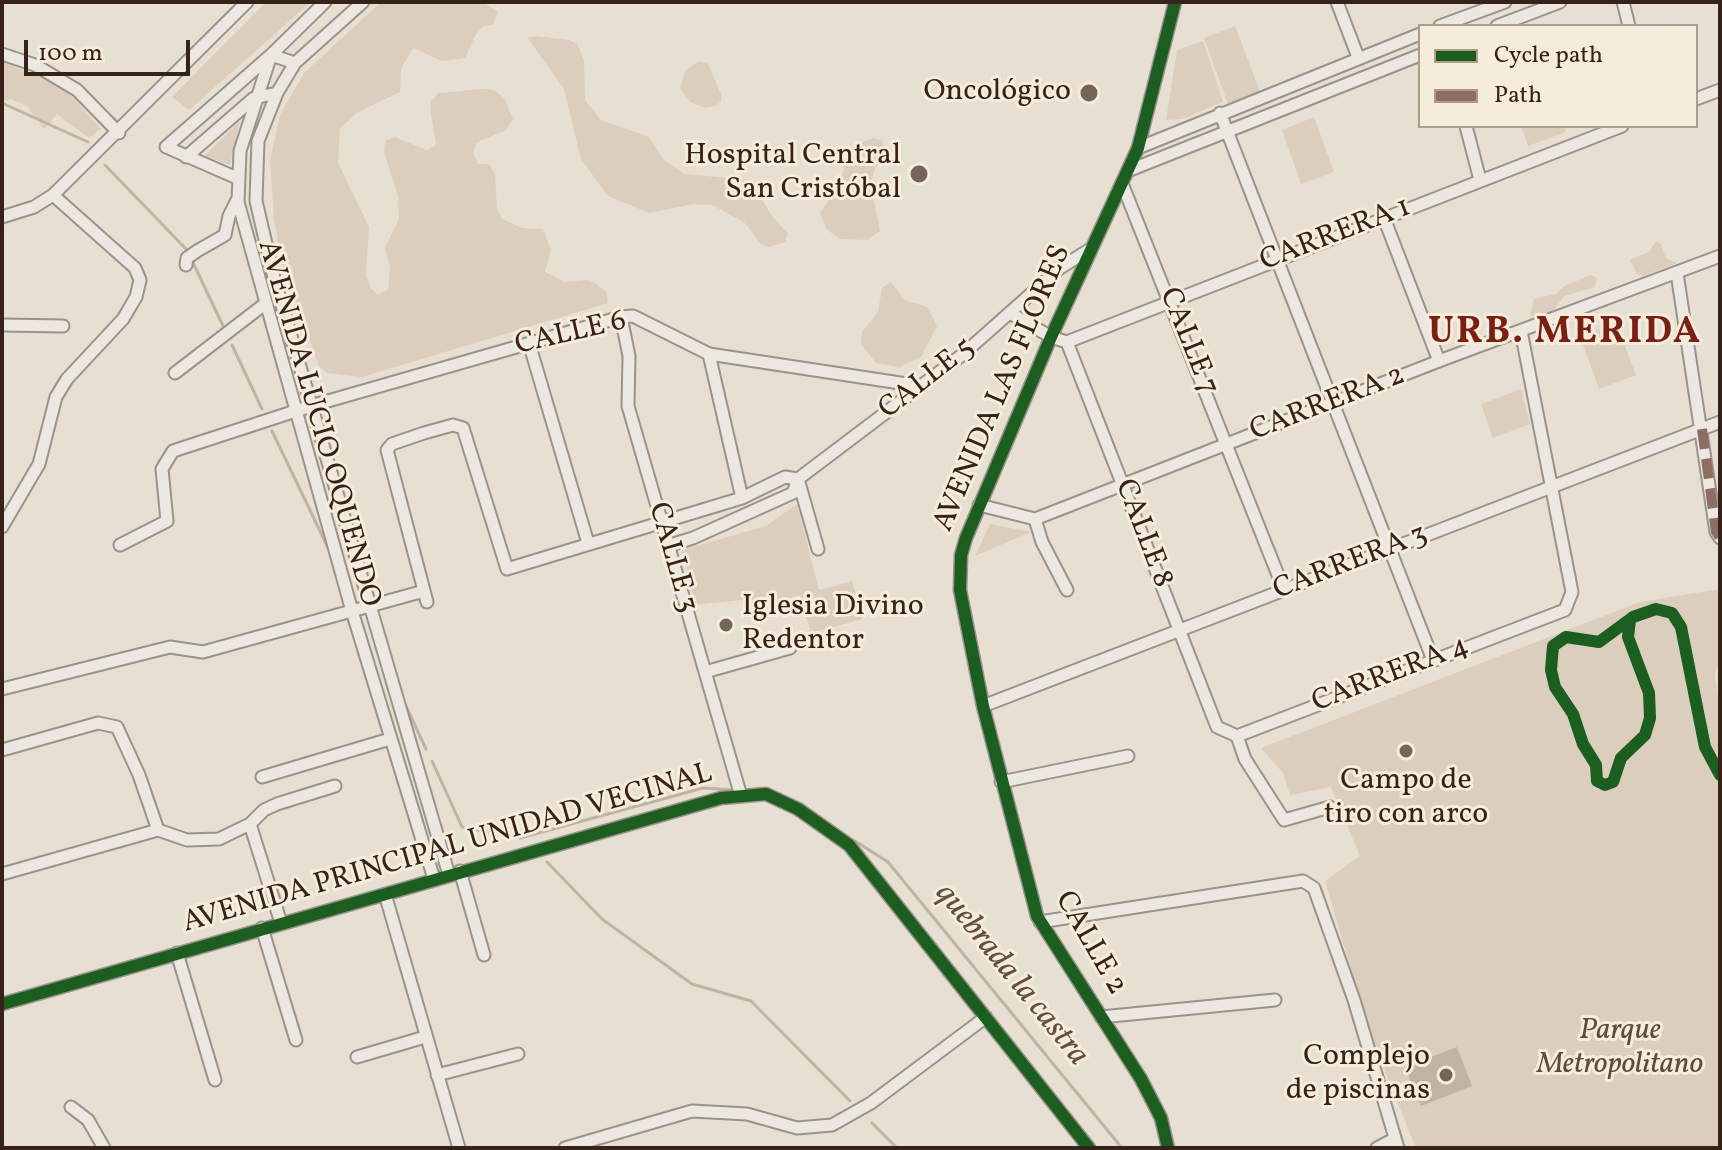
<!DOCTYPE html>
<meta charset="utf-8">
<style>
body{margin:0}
#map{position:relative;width:1722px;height:1150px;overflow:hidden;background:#e7dfd2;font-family:Vollkorn,serif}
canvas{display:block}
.frame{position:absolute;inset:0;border:4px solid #372219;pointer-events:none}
.legend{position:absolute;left:1418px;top:24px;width:280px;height:104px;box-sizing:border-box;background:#f5ecdc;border:2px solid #a99b8e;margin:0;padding:10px 14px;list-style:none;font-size:24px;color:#372219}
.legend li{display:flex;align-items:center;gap:16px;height:40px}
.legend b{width:40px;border:2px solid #a99b8e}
.scale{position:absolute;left:24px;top:40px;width:166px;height:36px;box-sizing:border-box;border:4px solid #372219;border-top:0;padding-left:10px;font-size:24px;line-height:28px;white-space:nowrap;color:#372219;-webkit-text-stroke:6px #f5ecdc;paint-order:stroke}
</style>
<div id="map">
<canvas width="1722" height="1150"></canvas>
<div class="frame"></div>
<ul class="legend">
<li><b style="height:10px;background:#1b5e20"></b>Cycle path</li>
<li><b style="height:10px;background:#8d6e63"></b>Path</li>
</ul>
<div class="scale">100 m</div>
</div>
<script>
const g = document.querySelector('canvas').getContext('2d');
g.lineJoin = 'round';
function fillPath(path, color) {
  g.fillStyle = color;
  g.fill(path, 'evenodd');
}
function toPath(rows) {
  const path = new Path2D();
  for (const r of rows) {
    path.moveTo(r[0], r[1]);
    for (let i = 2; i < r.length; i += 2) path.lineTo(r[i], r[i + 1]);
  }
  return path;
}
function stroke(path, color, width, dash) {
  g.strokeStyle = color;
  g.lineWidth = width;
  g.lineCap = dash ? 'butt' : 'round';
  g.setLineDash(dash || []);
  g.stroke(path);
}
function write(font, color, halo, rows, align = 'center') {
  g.font = font + ' Vollkorn,serif';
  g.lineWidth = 6;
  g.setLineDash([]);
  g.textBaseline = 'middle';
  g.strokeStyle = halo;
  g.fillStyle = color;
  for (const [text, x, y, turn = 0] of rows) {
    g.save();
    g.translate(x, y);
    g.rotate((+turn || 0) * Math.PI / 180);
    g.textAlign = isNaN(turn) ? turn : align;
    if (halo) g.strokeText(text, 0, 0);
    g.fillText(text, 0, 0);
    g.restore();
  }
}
fillPath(toPath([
 [266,2,311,2,189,110,172,97],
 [381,2,482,2,498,12,493,24,482,27,475,36,465,58,442,61,413,48,401,69,400,92,358,112,340,128,338,163,369,227,366,276,371,288,378,295,388,290,390,268,385,247,399,219,398,196,384,152,385,141,395,137,427,150,436,145,431,113,431,102,438,93,483,89,494,90,504,98,513,119,506,130,476,143,473,153,478,164,489,164,495,174,497,209,502,219,522,228,543,229,551,250,545,272,565,282,587,280,597,284,606,292,608,303,362,377,327,373,319,366,282,264,274,219,270,161,280,115,304,73],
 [1235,26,1260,92,1228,104,1204,38],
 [536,36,569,40,577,44,584,60,585,100,601,120,649,137,664,160,684,174,750,180,772,216,788,234,785,242,769,247,761,244,744,222,712,205,693,204,649,213,608,196,581,159,564,89,527,37],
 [1203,41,1223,102,1182,119,1166,120,1177,50],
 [699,61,708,64,721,94,721,102,714,106,706,108,690,102,680,89,685,71],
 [2,62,63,86,101,129,89,138,57,114,44,129,27,106,11,99,2,101],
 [1314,117,1334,172,1301,184,1282,130],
 [240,121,230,165,204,156,233,128],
 [1521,126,1564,126,1566,132,1528,146],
 [873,138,881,140,888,154,876,166,870,182,880,231,867,240,841,239,827,230,820,213,840,183,849,148],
 [1656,241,1661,244,1666,258,1677,263,1643,276,1637,274,1630,260,1649,252],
 [1591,275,1597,278,1595,287,1564,296,1553,312,1544,317,1530,316,1534,299,1556,294,1564,286],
 [891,282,905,300,927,307,937,326,921,357,900,367,876,363,861,344,862,332,878,312,882,288],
 [1616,323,1636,375,1599,389,1580,337],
 [1521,389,1530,424,1493,438,1481,404],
 [797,504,819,590,852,581,862,619,811,633,800,595,771,603,741,600,695,605,682,550,766,526],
 [990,524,1031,532,975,556],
 [1720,589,1720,657,1715,674,1720,714,1720,1148,1416,1148,1370,1034,1325,881,1360,856,1331,787,1290,795,1283,773,1261,748,1640,602]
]), '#dbcebd');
fillPath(toPath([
 [1457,1047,1472,1086,1421,1106,1405,1067]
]), '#c1b3a2');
stroke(toPath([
 [2,103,88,142],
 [105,165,187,250,225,330],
 [232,345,262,409],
 [272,431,331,554],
 [404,702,426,749],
 [432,761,462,827,520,838,703,788,734,790],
 [855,841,888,862,1122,1148],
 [547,862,602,919,692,984,751,1001,850,1101],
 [872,1123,897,1148]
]), '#c1b3a2', 3);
const street = toPath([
 [325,2,271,55,240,151,238,202,352,611,434,879],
 [363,2,295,63,277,93,258,141,256,201,274,278,449,875],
 [1337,2,1358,57],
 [1623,2,1629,26],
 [1440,26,1505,2],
 [1497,26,1560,2],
 [2,54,35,65,77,90,119,133],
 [1696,99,1720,90],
 [1220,113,1433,660],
 [1466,126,1480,180],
 [1138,148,1420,34],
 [186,157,254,98,277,93],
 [1130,170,1420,55],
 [237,178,166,147,271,55,295,63],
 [1123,186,1284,590],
 [2,217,34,207,53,195,247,2],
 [1384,218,1439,361],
 [186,265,187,258,197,251,225,235,229,216,238,198],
 [1677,273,1716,532,1720,538],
 [1010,313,1051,337,1067,342,1622,126],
 [621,317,629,356,628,406,741,796],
 [2,325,63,326],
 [1067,342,1217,727,1237,736,1565,610,1572,592,1521,331],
 [529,343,588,543],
 [709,354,742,498],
 [175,373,266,303],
 [798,479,818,549],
 [979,505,1035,519,1439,361,1720,256],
 [1035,519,1042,542,1067,590],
 [2,527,39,464,56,397,67,379,123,319,136,297,140,280,135,268,53,195],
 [120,545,167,521,162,469,173,451,314,405,621,317,633,316,709,354,920,386],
 [667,546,693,538,793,493,798,479,962,355,1060,268,1092,248],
 [427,602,387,450,392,444,424,433,453,425,463,428,507,569,742,498,785,477,798,479],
 [705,672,790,648],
 [2,689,170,647,203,652,424,591],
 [983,706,1720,422],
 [1237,736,1245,759,1284,820,1330,807],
 [2,750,98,723,117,727,139,775,158,830],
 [262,777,390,739],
 [1001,782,1128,756],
 [250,824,281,923],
 [158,830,187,840,219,839,250,824,264,810,277,804,335,786],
 [460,871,484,955],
 [2,874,158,830],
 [385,894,459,1148],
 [1040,922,1303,881,1314,888,1354,1000,1398,1148],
 [262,928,296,1040],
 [177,953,215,1080],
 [2,1004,721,798,766,794,798,809,849,845,1089,1148],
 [1101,1017,1275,1000],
 [357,1057,425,1037],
 [437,1075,518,1054],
 [71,1107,88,1120,104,1148],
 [565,1148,692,1111,747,1114,797,1128,832,1125,871,1103,986,1017],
 [1168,1148,1161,1118,1141,1079,1037,916,983,706,960,590,961,555,966,538,1051,337,1138,148,1175,2],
 [1377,1148,1394,1139]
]);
stroke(street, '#9a938a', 15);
stroke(street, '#ece8e1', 11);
stroke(toPath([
 [1702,429,1716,532,1720,538]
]), '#8d6e63', 10, [20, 10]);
stroke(toPath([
 [1630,620,1628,637,1649,693,1650,718,1645,735,1621,758,1613,782,1605,785,1597,781,1596,765,1583,744,1573,714,1555,687,1551,670,1553,646,1566,637,1599,642,1633,617,1656,609,1672,613,1681,627,1705,747,1720,775],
 [2,1004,721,798,766,794,798,809,849,845,1089,1148],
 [1168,1148,1161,1118,1141,1079,1037,916,983,706,960,590,961,555,966,538,1051,337,1138,148,1175,2]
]), '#1b5e20', 12);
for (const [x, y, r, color] of [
 [1089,93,10,"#75645a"],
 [919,174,10,"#75645a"],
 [726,625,8,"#75645a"],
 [1406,751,8,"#75645a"],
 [1446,1075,8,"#75645a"]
]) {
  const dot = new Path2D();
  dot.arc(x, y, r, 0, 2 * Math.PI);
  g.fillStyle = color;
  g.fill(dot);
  stroke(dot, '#f5ecdc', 3);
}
write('30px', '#372219', '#f5ecdc', [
 ["Oncológico",1071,93],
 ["Hospital Central",901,157],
 ["San Cristóbal",901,191],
 ["Iglesia Divino",742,608,"left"],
 ["Redentor",742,642,"left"],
 ["Campo de",1406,782,"center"],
 ["tiro con arco",1406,816,"center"],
 ["Complejo",1430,1058],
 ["de piscinas",1430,1092]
], 'right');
write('30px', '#372219', '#f5ecdc', [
 ["CARRERA 1",1336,236,-21],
 ["CALLE 6",571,335,-13],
 ["CALLE 7",1187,342,68],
 ["CALLE 5",928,380,-38],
 ["AVENIDA LAS FLORES",1004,389,-67],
 ["CARRERA 2",1328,405,-21],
 ["AVENIDA LUCIO OQUENDO",317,424,74],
 ["CALLE 8",1142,534,69],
 ["CALLE 3",671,558,74],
 ["CARRERA 3",1351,564,-21],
 ["CARRERA 4",1391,676,-21],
 ["AVENIDA PRINCIPAL UNIDAD VECINAL",448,850,-16],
 ["CALLE 2",1089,944,60]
]);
write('italic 30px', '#5e4a3e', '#f5ecdc', [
 ["Parque",1620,1032],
 ["Metropolitano",1620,1066]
]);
write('italic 32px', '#624e42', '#f5ecdc', [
 ["quebrada la castra",1010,976,51]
]);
g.letterSpacing = '2px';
write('bold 38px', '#7a1f14', '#f5ecdc', [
 ["URB. MERIDA",1565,335]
]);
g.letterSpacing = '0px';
</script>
